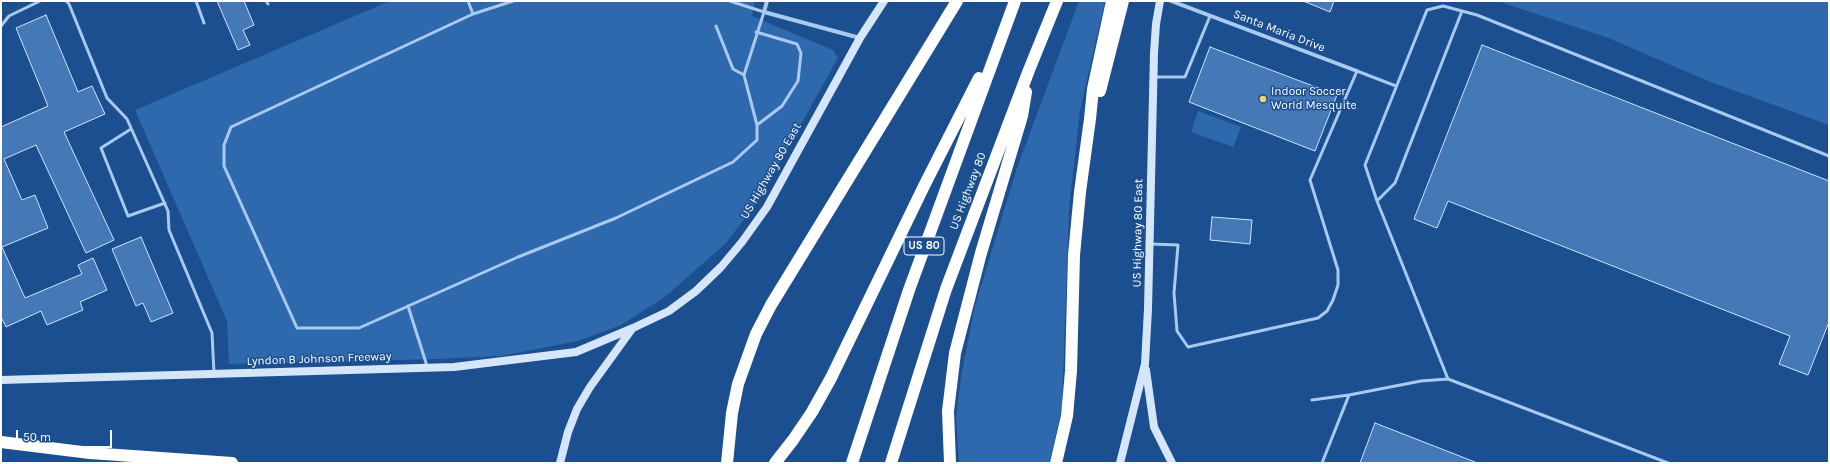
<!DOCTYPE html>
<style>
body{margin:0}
#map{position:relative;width:1830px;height:464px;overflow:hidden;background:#1b4f8f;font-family:Karla,sans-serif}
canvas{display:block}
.frame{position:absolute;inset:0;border:2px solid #fff;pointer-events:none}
.scale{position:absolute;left:16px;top:430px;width:96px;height:18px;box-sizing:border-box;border:2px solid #fff;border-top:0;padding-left:5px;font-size:12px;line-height:14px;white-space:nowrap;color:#fff;-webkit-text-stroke:3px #1b4f8f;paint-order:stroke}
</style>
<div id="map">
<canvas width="1830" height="464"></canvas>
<div class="frame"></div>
<div class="scale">50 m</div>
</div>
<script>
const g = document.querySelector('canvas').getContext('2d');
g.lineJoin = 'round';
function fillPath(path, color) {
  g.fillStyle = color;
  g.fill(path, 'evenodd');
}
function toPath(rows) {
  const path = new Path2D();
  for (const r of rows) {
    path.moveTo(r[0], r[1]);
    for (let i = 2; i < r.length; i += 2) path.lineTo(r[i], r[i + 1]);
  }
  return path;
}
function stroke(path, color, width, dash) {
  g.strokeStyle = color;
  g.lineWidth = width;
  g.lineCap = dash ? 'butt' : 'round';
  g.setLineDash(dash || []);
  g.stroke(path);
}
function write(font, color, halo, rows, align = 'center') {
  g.font = font + ' Karla,sans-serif';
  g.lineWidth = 3;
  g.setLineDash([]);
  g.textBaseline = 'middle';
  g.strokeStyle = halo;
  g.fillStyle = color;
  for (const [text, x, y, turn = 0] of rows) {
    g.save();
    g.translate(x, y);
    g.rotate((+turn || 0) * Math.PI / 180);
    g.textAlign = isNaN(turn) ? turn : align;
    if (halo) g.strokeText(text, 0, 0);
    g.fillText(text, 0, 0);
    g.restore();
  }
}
fillPath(toPath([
 [390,1,755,1,752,16,833,50,838,58,758,201,726,243,665,297,621,325,578,341,501,356,437,359,229,364,227,321,135,110],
 [1079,1,1105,1,1080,111,1069,210,1062,407,1054,443,1049,463,959,463,956,418,961,377,975,306,1017,168],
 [1497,1,1829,1,1829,125,1708,81,1606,37],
 [1198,111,1241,127,1233,147,1191,132]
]), '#2e69ad');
const building = toPath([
 [217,1,244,1,254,25,243,30,250,45,238,50,217,1],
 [1303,1,1334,1,1330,12,1303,1],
 [46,15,78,92,92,86,105,114,64,132,114,240,86,253,36,145,4,159,22,200,35,195,48,228,2,247,25,298,82,274,78,265,93,258,107,290,80,302,83,310,47,325,41,311,6,327,1,317,1,127,48,106,16,28,46,15],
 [1482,45,1829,181,1829,322,1808,375,1779,364,1790,336,1448,201,1437,228,1414,219,1482,45],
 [1210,47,1337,95,1315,151,1189,102,1210,47],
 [1212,217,1252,220,1250,244,1210,240,1212,217],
 [141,237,173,313,151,322,143,303,136,306,112,249,141,237],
 [1375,423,1475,462,1475,463,1360,463,1375,423]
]);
fillPath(building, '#4478b7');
stroke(building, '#cfe3fa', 1);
stroke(toPath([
 [66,1,69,4,107,98,127,119,168,211,169,230,212,333,214,373],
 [196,1,204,23],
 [266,1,268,4],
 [468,1,473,14],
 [513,1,473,14,231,127,224,145,224,166,297,328,359,328,518,257,616,218,733,162,757,140,757,125,744,75,764,12,730,1],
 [1,26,9,16,40,1],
 [716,26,733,69,744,75],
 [756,32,797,44,801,53,798,81,782,106,757,125],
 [1155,77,1185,77,1210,16],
 [131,129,101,148,128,216,165,203],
 [1377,201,1395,183,1462,11],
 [1151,244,1178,245,1174,293,1177,331,1188,347,1318,318,1327,311,1333,300,1338,285,1338,270,1310,180,1357,71,1396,86],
 [408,306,427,366],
 [1312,400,1349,395],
 [1322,463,1349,395,1421,381,1448,379],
 [1668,463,1448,379,1377,201,1365,165,1427,10,1443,6,1477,15,1829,156]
]), '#a9c9ee', 3);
stroke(toPath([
 [767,1,764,12,860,38],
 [1171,1,1357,71]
]), '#a9c9ee', 4);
stroke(toPath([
 [1146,370,1154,427,1172,463],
 [1,380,454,367,576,352,633,328,669,311,696,291,721,267,742,242,767,207,860,38,884,1],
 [560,463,568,432,577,409,590,387,632,329],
 [1120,463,1145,364,1148,309,1154,53,1156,24,1160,1]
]), '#d6e6fa', 8);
stroke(toPath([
 [1100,91,1123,1],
 [1,442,90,453,232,463],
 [727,463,732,413,738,384,756,334,771,305,957,1],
 [775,463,793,440,812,412,831,378,924,186,979,78],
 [852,463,909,290,1015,1],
 [891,463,946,289,1029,70,1057,1],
 [950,463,948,411,955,353,981,253,1022,116,1026,92],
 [1056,463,1067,416,1071,371,1074,255,1080,192,1090,119,1093,89,1112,1]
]), '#fff', 12);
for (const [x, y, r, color] of [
 [1263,99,4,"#ffd166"]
]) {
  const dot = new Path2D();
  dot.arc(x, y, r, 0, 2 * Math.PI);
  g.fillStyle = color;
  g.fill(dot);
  stroke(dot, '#1b4f8f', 1.5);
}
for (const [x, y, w] of [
 [924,246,40]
]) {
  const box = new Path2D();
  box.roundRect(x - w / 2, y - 9, w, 18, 3);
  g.fillStyle = '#1b4f8f';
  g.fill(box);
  stroke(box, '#fff', 1);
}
write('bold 11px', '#fff', null, [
 ["US 80",924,246]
]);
write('12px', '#fff', '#1b4f8f', [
 ["Santa Maria Drive",1279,31,21],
 ["US Highway 80 East",771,171,-60],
 ["US Highway 80",968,191,-69],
 ["US Highway 80 East",1138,233,-89],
 ["Lyndon B Johnson Freeway",319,359,-2]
]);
write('12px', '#fff', '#1b4f8f', [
 ["Indoor Soccer",1271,92],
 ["World Mesquite",1271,106]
], 'left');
</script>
